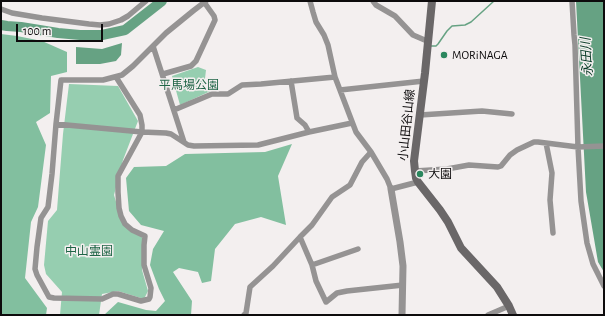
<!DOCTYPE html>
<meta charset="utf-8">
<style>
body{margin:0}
#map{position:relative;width:605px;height:316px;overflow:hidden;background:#f3efef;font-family:"Alegreya Sans",sans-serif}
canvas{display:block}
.frame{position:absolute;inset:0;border:2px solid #0d0b0c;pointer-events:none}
.scale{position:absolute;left:16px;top:24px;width:87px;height:18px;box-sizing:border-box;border:2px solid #0d0b0c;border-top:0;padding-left:5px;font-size:12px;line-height:14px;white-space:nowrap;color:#0d0b0c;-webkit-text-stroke:3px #f3efef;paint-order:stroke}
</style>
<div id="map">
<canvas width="605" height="316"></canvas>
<div class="frame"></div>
<div class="scale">100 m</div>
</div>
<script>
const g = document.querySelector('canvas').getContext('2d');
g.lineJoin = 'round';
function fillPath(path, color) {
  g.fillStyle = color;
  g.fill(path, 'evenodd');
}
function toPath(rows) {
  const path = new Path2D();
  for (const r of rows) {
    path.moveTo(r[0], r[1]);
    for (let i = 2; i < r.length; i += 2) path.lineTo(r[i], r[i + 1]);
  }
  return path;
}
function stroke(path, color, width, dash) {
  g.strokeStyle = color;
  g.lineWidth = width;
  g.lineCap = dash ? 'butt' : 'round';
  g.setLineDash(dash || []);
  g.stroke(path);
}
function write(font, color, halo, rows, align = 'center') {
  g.font = font + ' "Alegreya Sans","Noto Sans JP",sans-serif';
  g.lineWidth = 3;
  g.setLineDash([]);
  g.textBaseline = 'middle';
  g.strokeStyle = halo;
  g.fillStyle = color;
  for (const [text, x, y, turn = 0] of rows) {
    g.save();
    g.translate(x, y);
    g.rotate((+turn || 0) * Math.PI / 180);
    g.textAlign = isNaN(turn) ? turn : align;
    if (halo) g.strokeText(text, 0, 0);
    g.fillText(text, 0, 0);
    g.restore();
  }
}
fillPath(toPath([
 [198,67,206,70,204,87,213,90,180,105,172,76],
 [69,84,118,86,138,121,123,160,114,195,122,222,143,238,142,270,148,291,144,299,118,291,102,294,99,315,60,315,62,292,46,274,44,265,48,221,57,210,63,134]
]), '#96ceb0');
fillPath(toPath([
 [1,34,17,36,42,41,67,52,67,72,51,76,50,113,36,122,46,145,38,207,31,222,25,278,47,308,46,315,1,315],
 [292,144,278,176,286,225,261,217,235,224,215,249,211,281,202,283,198,272,179,268,173,272,192,301,191,315,104,315,118,302,146,310,156,311,165,301,159,289,150,265,153,249,164,231,141,225,129,211,126,178,134,167,166,166,185,154,265,152]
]), '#82bf9f');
fillPath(toPath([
 [576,1,604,1,604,272,598,262,586,192],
 [122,43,121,55,116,61,100,64,76,64,76,47,102,49]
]), '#66a283');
stroke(toPath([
 [431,46,436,46,438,44,447,31,452,26,465,25,471,22,494,1]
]), '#66a283', 1.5);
stroke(toPath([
 [1,25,7,26,21,27,58,33,80,35,102,35,125,30,162,1]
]), '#66a283', 10);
stroke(toPath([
 [310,1,313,12,316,22,324,35,328,45,335,77,356,132,371,152,387,179,391,189,418,182],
 [373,1,376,5,395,16,413,35,427,41],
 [572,1,574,35,575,45,578,147,581,201,587,243,593,264,604,286],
 [1,9,12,13,42,18,89,24,100,25,109,24,121,20,128,16,146,1],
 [153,46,184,142],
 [163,74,191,66,196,61,215,20,214,16,204,2],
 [116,77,140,115,142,125,142,132,118,176,118,192,119,208,121,216,125,224,132,230,145,236,144,245,144,265,151,288,150,297,149,299,141,301,118,294,113,294,102,299,54,298,49,297,37,275,35,269,37,247,41,218,48,207,52,174,56,124,61,80,103,80,122,75,133,66,166,33,193,11,206,1],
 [291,81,297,118,305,125,309,132],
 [340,90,424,81],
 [174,110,212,94,228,94,242,85,261,84,335,77],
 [420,115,482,111,512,114],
 [56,124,142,132,166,133,171,134,188,145,194,146,258,145,309,132,352,123],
 [546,143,552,173,550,200,553,233],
 [371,152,362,162,350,185,332,197,312,225,300,237,312,265,316,281,326,302,337,293,347,291,403,285],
 [415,171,447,169,469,165,498,167,501,166,510,155,517,150,534,142,538,142,578,147,604,146],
 [312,265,358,249],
 [244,315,246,313,250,287,273,266,300,237],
 [488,315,509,306]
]), '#959393', 5.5);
stroke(toPath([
 [391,189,400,242,403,266,402,315]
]), '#959393', 7);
stroke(toPath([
 [432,1,425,73,414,161,415,171,416,178,418,182,440,210,448,222,461,248,497,287,509,306,513,315]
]), '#6a6768', 8);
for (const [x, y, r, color] of [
 [444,55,4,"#2a875e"],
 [420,174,4,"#2a875e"]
]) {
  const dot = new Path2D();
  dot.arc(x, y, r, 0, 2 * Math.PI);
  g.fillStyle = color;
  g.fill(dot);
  stroke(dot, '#f3efef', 1.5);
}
write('12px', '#0d0b0c', '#f3efef', [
 ["MORiNAGA",452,55],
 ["大園",428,174]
], 'left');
write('12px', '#1f6546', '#f3efef', [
 ["平馬場公園",189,85],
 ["中山霊園",89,251]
]);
write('12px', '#0d0b0c', '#f3efef', [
 ["小山田谷山線",407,125,-84]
]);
write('italic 13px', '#093c27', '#f3efef', [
 ["永田川",587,57,-94]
]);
</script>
